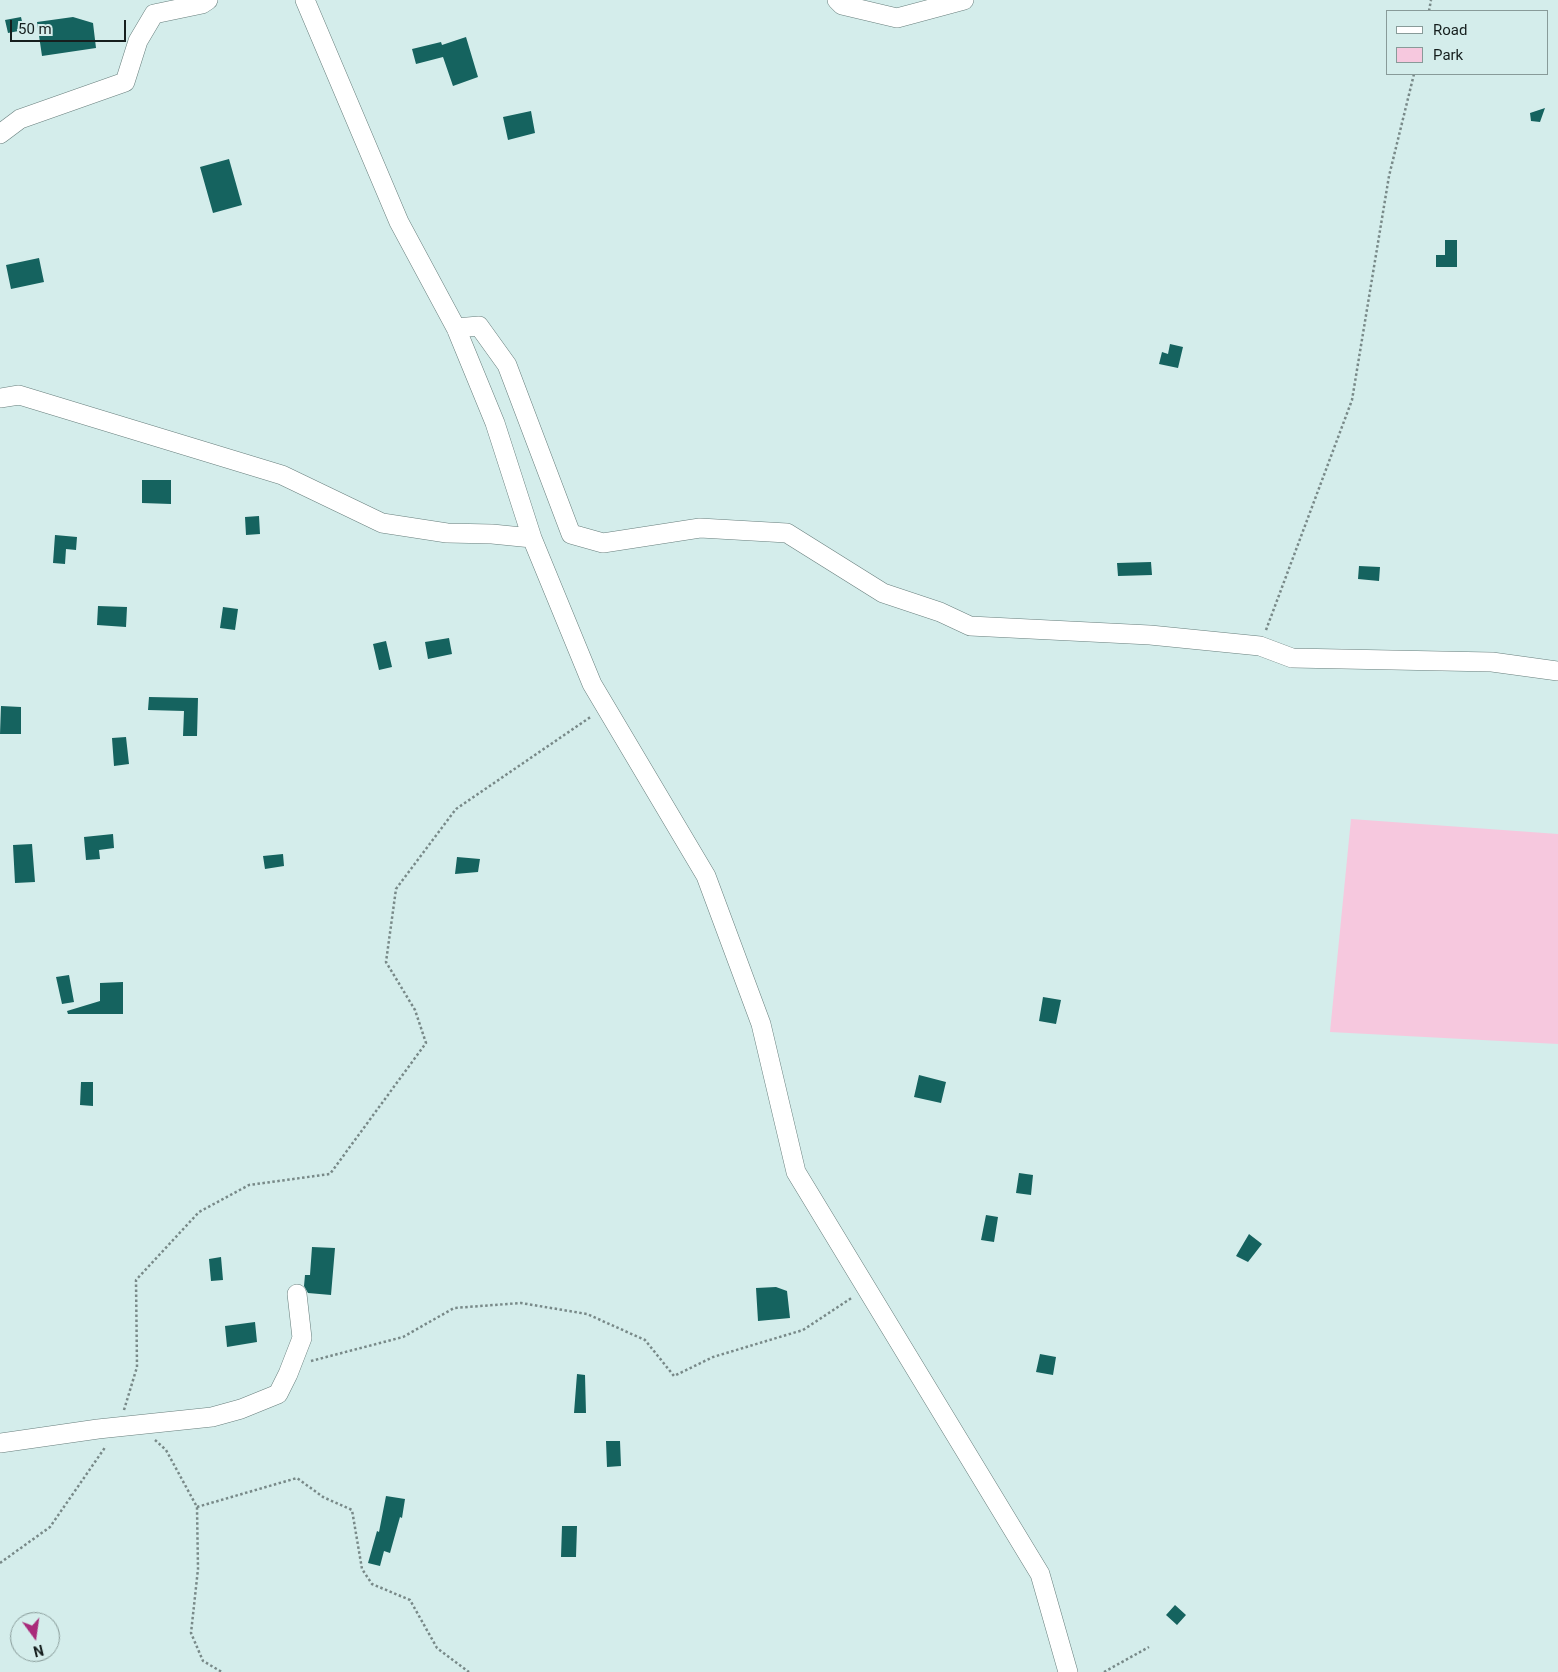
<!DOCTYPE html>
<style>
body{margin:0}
#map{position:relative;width:1558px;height:1672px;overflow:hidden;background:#d4edeb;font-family:Roboto,sans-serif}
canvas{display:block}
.legend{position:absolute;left:1386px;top:10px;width:162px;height:65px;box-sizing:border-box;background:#d4edeb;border:1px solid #889b99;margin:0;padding:6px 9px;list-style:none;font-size:15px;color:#161f1e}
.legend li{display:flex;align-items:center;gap:10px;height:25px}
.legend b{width:25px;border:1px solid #889b99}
.north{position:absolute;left:10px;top:1612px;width:50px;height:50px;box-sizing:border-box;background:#d4edeb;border:1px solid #889b99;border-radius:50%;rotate:166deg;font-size:14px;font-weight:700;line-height:20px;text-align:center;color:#161f1e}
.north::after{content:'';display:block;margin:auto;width:18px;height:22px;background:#a92a7a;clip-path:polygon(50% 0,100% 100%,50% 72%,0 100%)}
.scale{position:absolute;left:10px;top:20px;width:116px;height:22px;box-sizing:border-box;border:2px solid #161f1e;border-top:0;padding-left:6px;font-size:15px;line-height:18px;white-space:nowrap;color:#161f1e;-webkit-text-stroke:4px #d4edeb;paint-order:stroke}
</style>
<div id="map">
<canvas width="1558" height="1672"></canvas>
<ul class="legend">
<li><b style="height:6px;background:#fff"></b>Road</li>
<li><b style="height:14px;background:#f6c8de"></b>Park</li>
</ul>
<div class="north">N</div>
<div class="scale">50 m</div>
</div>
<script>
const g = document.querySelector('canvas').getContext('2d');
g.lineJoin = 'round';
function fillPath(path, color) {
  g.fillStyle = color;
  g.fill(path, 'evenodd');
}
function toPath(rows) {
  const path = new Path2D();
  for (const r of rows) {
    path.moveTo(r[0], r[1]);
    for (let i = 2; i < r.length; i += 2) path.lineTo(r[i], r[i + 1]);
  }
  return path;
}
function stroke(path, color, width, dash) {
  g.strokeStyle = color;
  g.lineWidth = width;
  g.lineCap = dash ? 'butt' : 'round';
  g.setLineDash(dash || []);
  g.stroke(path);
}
fillPath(toPath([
 [1351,819,1558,834,1558,1044,1330,1032]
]), '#f6c8de');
fillPath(toPath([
 [21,17,24,30,8,33,5,20],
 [73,17,93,23,96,48,42,56,37,22],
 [466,37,478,77,453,86,443,57,416,64,412,49,441,42,442,45],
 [1545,108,1540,122,1531,121,1530,113],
 [531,111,535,133,508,140,503,117],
 [229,159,242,205,213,213,200,167],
 [1445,240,1457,240,1457,267,1436,267,1436,255,1445,255],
 [39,258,44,282,11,289,6,265],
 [1170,344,1183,347,1178,368,1159,364,1162,352,1168,354],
 [142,480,171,480,171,504,142,503],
 [259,516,260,534,246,535,245,517],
 [55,535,77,537,76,550,66,549,65,564,53,563],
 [1151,562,1152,575,1118,576,1117,563],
 [1359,566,1380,567,1379,581,1358,579],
 [98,606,127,607,126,627,97,625],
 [223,607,238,609,235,630,220,628],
 [449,638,452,654,428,659,425,642],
 [386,641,392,667,379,670,373,644],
 [149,697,198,698,197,736,183,736,184,711,148,710],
 [1,706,21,707,21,734,0,734],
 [126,737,129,764,114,766,112,738],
 [113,834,114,848,99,850,100,859,86,860,84,837],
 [32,844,35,882,15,883,13,845],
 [283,854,284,866,265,869,263,856],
 [457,857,480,859,478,872,455,874],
 [69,975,74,1002,62,1004,56,977],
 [123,982,123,1014,68,1014,67,1011,100,1001,100,983],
 [1043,997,1061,1000,1056,1024,1039,1021],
 [919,1075,946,1082,941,1103,914,1097],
 [81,1082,93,1082,93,1106,80,1105],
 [1019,1173,1033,1175,1031,1195,1016,1193],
 [986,1215,998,1217,994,1242,981,1240],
 [1249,1234,1262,1244,1248,1262,1236,1256],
 [312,1247,335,1248,331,1295,308,1293,304,1286,305,1275,310,1275],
 [221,1257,223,1280,211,1281,209,1259],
 [776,1287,787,1291,790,1318,758,1321,756,1288],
 [255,1322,257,1342,227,1347,225,1326],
 [1040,1354,1056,1357,1053,1375,1036,1372],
 [577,1374,585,1375,586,1413,574,1413],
 [606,1441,620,1441,621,1466,607,1467],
 [386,1496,405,1499,402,1518,400,1517,390,1553,384,1551,380,1566,368,1563,377,1531,379,1532],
 [562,1526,577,1526,576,1557,561,1557],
 [1175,1605,1186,1615,1177,1625,1166,1615]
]), '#15635f');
const minor = toPath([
 [305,0,399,222,456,328,495,423,532,538,592,684,706,876,761,1024,796,1172,1040,1574,1068,1672],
 [837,0,842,5,897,18,964,0],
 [0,134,20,119,125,82,138,41,154,14,202,4,208,0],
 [456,328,479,326,507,365,571,534,603,543,700,528,787,533,883,593,940,612,970,626,1150,635,1260,646,1292,658,1492,662,1558,671],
 [0,398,19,395,282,475,382,523,447,533,492,534,532,538],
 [0,1443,98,1429,212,1417,241,1409,278,1394,288,1374,302,1338,297,1294]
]);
stroke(minor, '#677e7c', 20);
stroke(toPath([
 [1429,11,1431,0],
 [1266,630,1352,400,1389,176,1414,74],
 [311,1361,403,1337,454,1308,521,1303,587,1314,645,1340,674,1376,713,1357,803,1330,853,1297],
 [124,1410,137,1367,136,1280,199,1212,249,1185,330,1174,426,1043,415,1010,386,962,396,889,456,809,592,716],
 [155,1440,166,1450,197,1507,198,1569,191,1633,203,1661,222,1672],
 [197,1507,297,1478,323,1497,352,1510,362,1569,372,1584,410,1600,437,1648,469,1672],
 [0,1563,50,1527,106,1446],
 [1104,1672,1149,1647]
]), '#788988', 2.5, [2.5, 2.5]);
stroke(minor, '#fff', 19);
</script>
